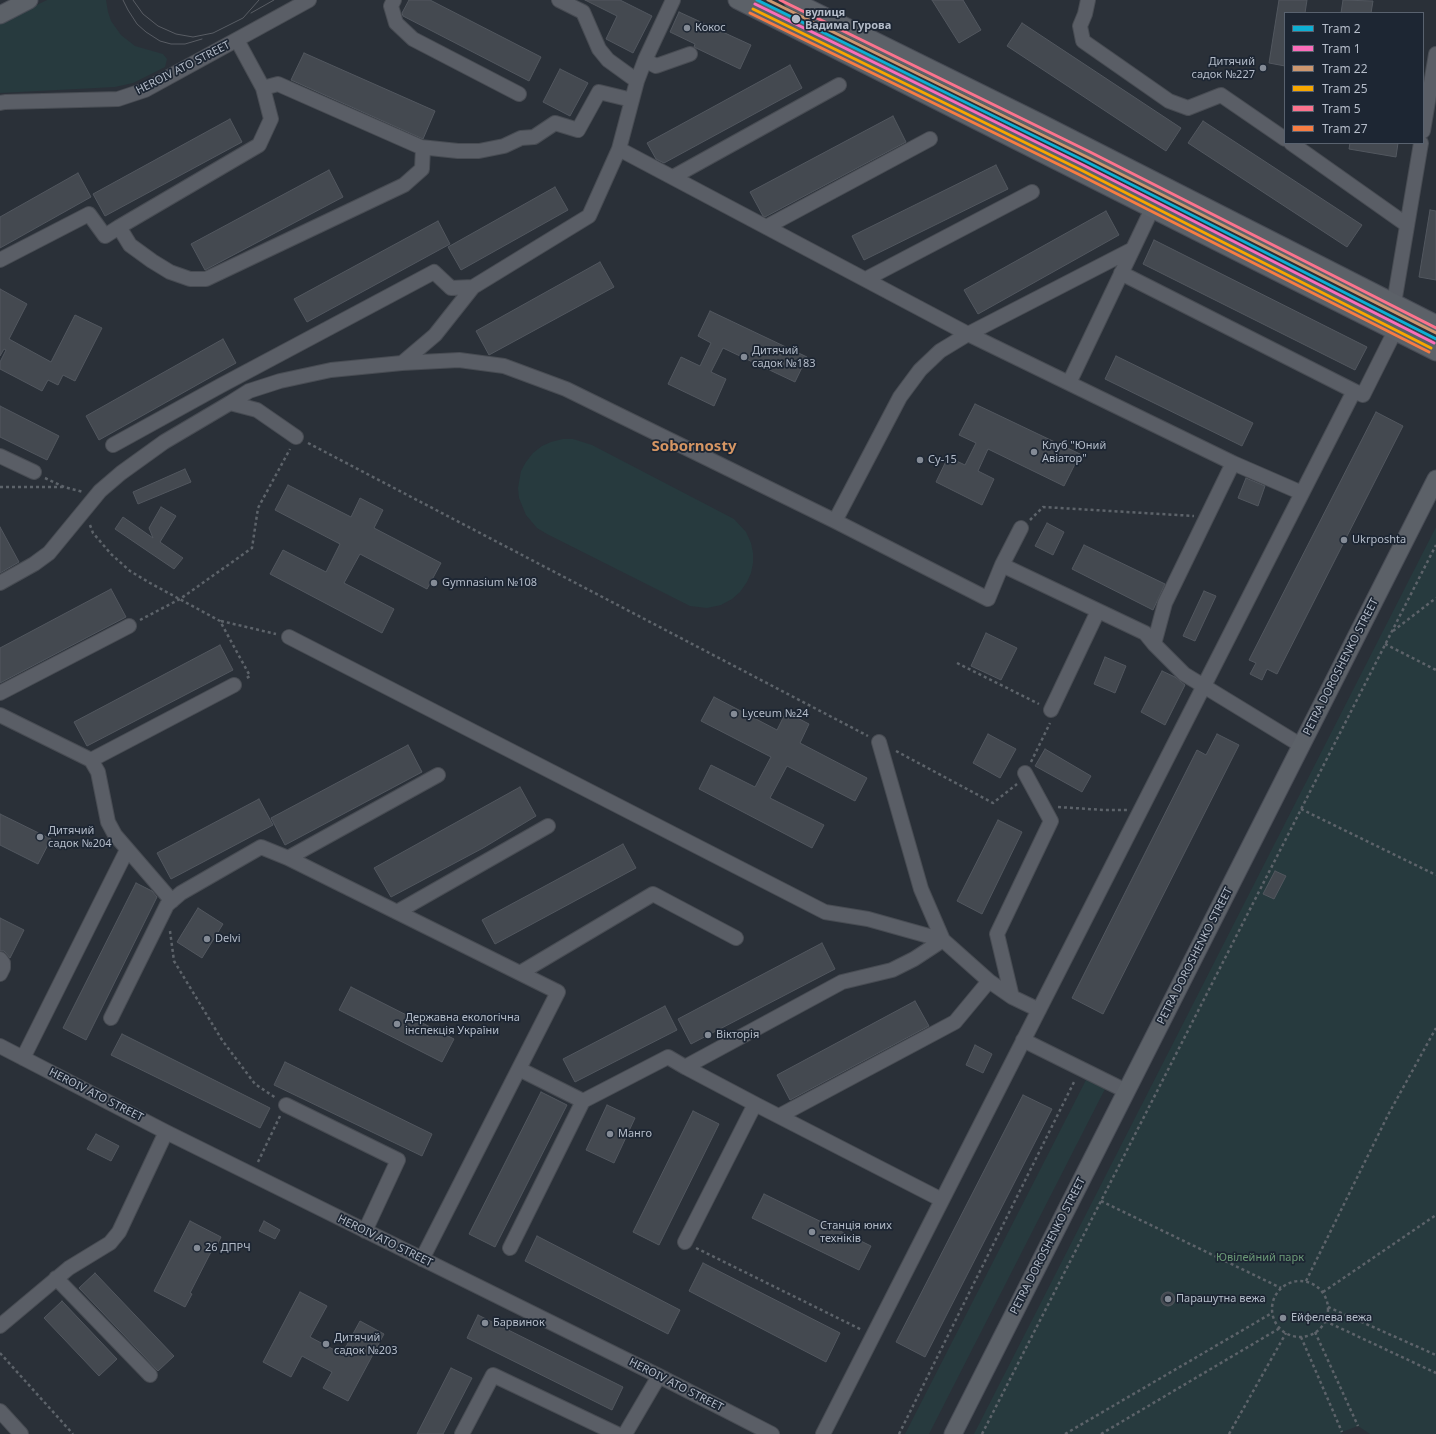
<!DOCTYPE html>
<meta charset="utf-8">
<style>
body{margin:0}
#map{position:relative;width:1436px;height:1434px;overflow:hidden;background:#2a3038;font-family:"Noto Sans",sans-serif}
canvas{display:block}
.legend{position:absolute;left:1284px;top:12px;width:140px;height:132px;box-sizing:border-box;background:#1d2633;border:1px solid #59626f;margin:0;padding:5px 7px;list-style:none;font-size:12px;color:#b4bcc9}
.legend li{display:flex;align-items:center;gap:8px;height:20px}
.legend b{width:20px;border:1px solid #59626f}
</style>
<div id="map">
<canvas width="1436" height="1434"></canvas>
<ul class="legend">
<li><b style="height:5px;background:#0dafd3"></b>Tram 2</li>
<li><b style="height:5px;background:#fb6dba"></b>Tram 1</li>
<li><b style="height:5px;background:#cd976f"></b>Tram 22</li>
<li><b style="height:5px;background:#f7a600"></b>Tram 25</li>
<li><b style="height:5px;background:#fc738d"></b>Tram 5</li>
<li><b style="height:5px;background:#f77d43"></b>Tram 27</li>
</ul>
</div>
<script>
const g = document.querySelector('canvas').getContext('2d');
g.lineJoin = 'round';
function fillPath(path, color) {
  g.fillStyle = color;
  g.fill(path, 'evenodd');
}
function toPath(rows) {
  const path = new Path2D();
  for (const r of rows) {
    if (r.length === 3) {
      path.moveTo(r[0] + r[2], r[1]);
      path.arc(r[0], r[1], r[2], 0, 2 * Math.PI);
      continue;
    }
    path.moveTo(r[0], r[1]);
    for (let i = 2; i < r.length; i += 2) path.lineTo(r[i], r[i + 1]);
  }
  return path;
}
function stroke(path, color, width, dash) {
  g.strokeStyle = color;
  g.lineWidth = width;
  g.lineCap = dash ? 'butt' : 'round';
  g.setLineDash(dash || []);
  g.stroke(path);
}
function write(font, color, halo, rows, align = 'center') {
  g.font = font + ' "Noto Sans",sans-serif';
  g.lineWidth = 3.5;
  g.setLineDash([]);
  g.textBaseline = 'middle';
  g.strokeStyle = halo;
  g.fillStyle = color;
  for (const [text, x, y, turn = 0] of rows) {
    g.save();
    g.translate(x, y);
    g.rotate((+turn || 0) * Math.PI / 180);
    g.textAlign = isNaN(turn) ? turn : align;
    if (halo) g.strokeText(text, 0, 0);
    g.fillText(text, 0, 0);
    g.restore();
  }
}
fillPath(toPath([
 [47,0,106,0,108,12,111,21,121,35,135,46,163,54,167,59,165,67,133,83,115,87,0,93,0,23],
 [563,439,573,439,592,445,734,519,746,532,751,543,753,553,753,563,751,573,747,582,740,592,732,599,721,605,707,608,690,606,547,534,537,528,526,515,519,498,518,488,521,471,526,462,533,453,542,446,551,442],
 [1436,527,1436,1434,1370,1434,1358,1426,1342,1432,1341,1434,974,1434],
 [1087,1078,1106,1087,929,1434,905,1434]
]), '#273a3e');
const building = toPath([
 [409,0,430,0,541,57,529,81,403,16,402,13,409,0],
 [585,0,620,0,652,16,633,53,606,39,617,16,585,0],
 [932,0,963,0,981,30,959,43,932,0],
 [1279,0,1307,0,1305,13,1285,13,1285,66,1269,63,1279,0],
 [1343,0,1373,1,1371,13,1341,13,1343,0],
 [679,12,751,45,740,69,696,48,694,47,695,44,670,32,679,12],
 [1022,23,1181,128,1166,151,1007,46,1022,23],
 [304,53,435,111,423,139,291,80,304,53],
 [790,65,802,88,664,163,656,159,647,143,790,65],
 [560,69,588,83,570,116,543,102,560,69],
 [893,116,906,142,765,217,763,216,750,192,893,116],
 [230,119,242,142,105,216,93,194,230,119],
 [1203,121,1362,225,1347,247,1188,143,1203,121],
 [1350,143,1398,143,1396,157,1349,149,1350,143],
 [996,165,1008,189,864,260,852,236,996,165],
 [329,170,343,197,205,270,191,244,329,170],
 [78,173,91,197,0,248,0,217,78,173],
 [555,187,568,210,461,270,448,247,555,187],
 [1430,210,1436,211,1436,280,1419,277,1430,210],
 [1106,211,1119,235,978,314,964,290,1106,211],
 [438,221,450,244,307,322,294,299,438,221],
 [1154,240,1367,347,1355,370,1143,264,1154,240],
 [600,262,614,287,489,355,476,331,600,262],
 [0,289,27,304,9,339,51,362,75,315,102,328,75,381,63,375,58,385,48,380,42,391,0,369,0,362,6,350,4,349,0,356,0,289],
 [710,311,807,357,795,382,723,348,711,372,726,379,714,406,668,384,681,357,700,366,711,343,698,336,710,311],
 [223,339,236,363,99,440,86,416,223,339],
 [1116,356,1253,423,1242,446,1105,379,1116,356],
 [975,404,1080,454,1064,486,988,449,978,471,994,479,982,505,936,482,948,457,965,465,976,443,959,435,975,404],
 [0,406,59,436,47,460,0,437,0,406],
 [1376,412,1403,426,1277,674,1267,669,1262,680,1250,674,1256,663,1249,660,1376,412],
 [185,469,191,482,138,504,133,492,185,469],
 [1246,478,1265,486,1258,506,1238,498,1246,478],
 [288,485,351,517,360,498,383,510,374,528,441,563,427,589,360,554,344,583,394,609,382,633,270,574,283,550,326,572,340,544,275,510,288,485],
 [161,507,176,516,160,542,183,558,174,569,115,529,123,517,153,538,149,528,161,507],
 [1047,523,1064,532,1053,555,1035,546,1047,523],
 [0,527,19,562,0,573,0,527],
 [1084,545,1165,584,1153,610,1072,569,1084,545],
 [111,589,126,617,0,683,0,648,111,589],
 [1204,591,1216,596,1195,641,1183,636,1204,591],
 [986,633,1017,648,1001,680,971,666,986,633],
 [220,645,233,670,87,746,74,722,220,645],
 [1105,657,1126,666,1115,693,1094,684,1105,657],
 [1162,671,1175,677,1185,685,1165,725,1141,712,1162,671],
 [714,697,777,730,786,712,809,724,800,743,867,778,855,801,787,766,770,798,824,825,812,848,699,789,711,765,755,787,771,757,701,721,714,697],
 [988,734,1016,749,1000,778,973,763,988,734],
 [1217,734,1239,745,1103,1014,1072,998,1197,750,1206,755,1217,734],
 [408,745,422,772,285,845,271,818,408,745],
 [1045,749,1091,776,1082,792,1035,766,1045,749],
 [520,787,536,816,483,848,391,897,374,868,520,787],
 [259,799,273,825,171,879,157,853,259,799],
 [0,814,51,839,38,864,0,845,0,814],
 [998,820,1022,832,982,914,957,901,998,820],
 [623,844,636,868,495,944,482,920,623,844],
 [1275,871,1286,876,1274,899,1263,894,1275,871],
 [136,883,152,891,157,897,86,1040,63,1028,136,883],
 [198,908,223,924,202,958,177,942,198,908],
 [0,918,24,930,10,958,4,951,0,951,0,918],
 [822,943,835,969,691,1044,678,1019,822,943],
 [351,987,454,1039,442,1062,339,1010,351,987],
 [915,1001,929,1026,790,1100,777,1075,915,1001],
 [665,1006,677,1030,575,1082,563,1059,665,1006],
 [122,1034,270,1108,260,1128,111,1055,122,1034],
 [975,1045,992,1054,983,1073,966,1065,975,1045],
 [285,1062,432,1134,422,1156,274,1085,285,1062],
 [541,1092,567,1105,495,1247,469,1234,541,1092],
 [1023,1095,1052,1109,925,1357,896,1342,1023,1095],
 [607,1105,635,1118,614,1163,586,1150,607,1105],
 [693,1111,719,1124,659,1245,633,1232,693,1111],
 [96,1134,119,1146,111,1161,87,1149,96,1134],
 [764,1194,871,1246,859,1270,752,1218,764,1194],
 [190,1221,221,1237,214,1251,212,1250,190,1293,192,1294,185,1307,154,1291,190,1221],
 [264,1221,280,1230,275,1239,259,1231,264,1221],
 [537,1236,680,1310,668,1334,525,1261,537,1236],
 [703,1263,840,1333,826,1362,689,1291,703,1263],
 [95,1273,174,1356,158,1371,79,1288,95,1273],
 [300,1292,327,1306,310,1337,342,1354,360,1321,384,1334,348,1401,323,1388,332,1372,302,1356,291,1377,263,1362,300,1292],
 [1168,1299,7],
 [62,1301,117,1359,99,1376,44,1318,62,1301],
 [478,1315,623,1387,612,1410,467,1338,478,1315],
 [451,1368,472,1378,443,1434,417,1434,451,1368]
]);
fillPath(building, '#444950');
stroke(building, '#52575f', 1);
const minor = toPath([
 [394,0,391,6,396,23,413,39,519,94],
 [559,0,583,12,599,49,608,60,637,81],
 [673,0,645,60,637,81,619,149,968,334,1133,249],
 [1088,0,1085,14,1080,26,1083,41,1169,101,1188,108,1221,95,1285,139],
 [237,40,263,88],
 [645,60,656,66,690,54],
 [0,103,5,102,118,99,145,90,309,0],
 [1423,131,1436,54],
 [1291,143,1407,225],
 [420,147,458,151,479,151,504,146,521,138,534,137,555,123,578,130,599,92,632,100],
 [673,177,839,85],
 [766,227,930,139],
 [0,260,89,214,105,236,119,227,259,145,271,119,263,88,278,84,423,148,422,169,404,185,206,279,190,279,170,272,152,261,130,245,119,227],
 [866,279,1032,192],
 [1394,303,1421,143],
 [402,363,435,335,473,287],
 [1069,383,1152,209],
 [1354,391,1363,395,1395,331],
 [230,403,249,391,280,381,331,370,402,363,459,360,504,366,566,389,835,521,988,599,1002,565],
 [113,445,220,386,434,272,451,288,473,287,589,216,619,149],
 [0,456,34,472],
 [1233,463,1302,493],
 [835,521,900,397,920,370,940,351,968,334,1233,463,1165,603,1154,644],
 [1021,528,1002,565,1145,633,1154,644,1184,674,1302,746],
 [0,583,34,564,49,553,100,491,121,473,164,442,230,403,257,410,296,437],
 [289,637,825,912,868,919,943,940,989,981,1012,997,1039,1010],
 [0,693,129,626],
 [1051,710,1098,611],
 [0,715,91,760,98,772,108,822,115,835,172,901],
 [91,760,234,685],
 [288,858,558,992,422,1259],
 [397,912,548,826],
 [0,959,3,963,3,968,0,974],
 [520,973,653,894,736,938],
 [1012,997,997,934,1051,821,1025,773],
 [111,1018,167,905,181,893,261,847,288,858,438,775],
 [1023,1040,1126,1091],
 [0,1046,166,1132,659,1376,772,1434],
 [23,1058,127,850],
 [685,1067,755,1104,685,1242],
 [519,1069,583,1101],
 [755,1104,942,1200],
 [286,1105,398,1160,365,1231],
 [779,1116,955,1022,989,981],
 [510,1248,583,1101,668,1057,685,1067,842,982,892,970,914,959,943,940,921,889,879,742],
 [56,1278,150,1375],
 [0,1326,69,1268,110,1243,119,1232,166,1132],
 [0,1411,21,1434],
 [462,1434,493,1375,617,1434],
 [625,1434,659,1376],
 [823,1434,1354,391,1121,273]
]);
const major = toPath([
 [737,0,1436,352],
 [792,0,1039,122,1436,324],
 [0,15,29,0],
 [953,1434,1436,479]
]);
stroke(minor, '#484c53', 16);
stroke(major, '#484c55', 19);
stroke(toPath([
 [308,443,868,736],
 [45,478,64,487,83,492],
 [0,487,63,487],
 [1030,520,1043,507,1194,516],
 [90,525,93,533,111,554,130,571,150,583,220,621,250,676,245,679],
 [140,620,180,599,252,548,258,508,290,449],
 [221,621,276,634],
 [1393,631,1436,598],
 [1385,644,1436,670],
 [957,663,1039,704],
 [896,751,993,803,1017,784],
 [1031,762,1050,723],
 [1058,807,1104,810,1127,810],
 [1301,809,1436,875],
 [170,931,174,961,222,1040,255,1084,276,1098],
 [258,1162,280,1116],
 [1101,1201,1281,1288],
 [696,1248,862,1330],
 [1306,1281,1388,1115,1436,1028],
 [1300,1309,28],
 [1323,1292,1436,1215],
 [1328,1307,1436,1355],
 [1325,1321,1436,1373],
 [1315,1332,1358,1426],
 [1301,1337,1342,1432],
 [0,1353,73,1434],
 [899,1434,1075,1080],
 [982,1434,1436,545],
 [1065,1434,1272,1313],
 [1101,1434,1280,1328],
 [1229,1434,1286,1333]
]), '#5d636a', 2.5, [3, 3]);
stroke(minor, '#5a5e66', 14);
stroke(major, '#5c6168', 17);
stroke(toPath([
 [123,0,128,10,137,24,146,32,160,41,171,44,185,44,202,39],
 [133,0,143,14,158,26,176,34,193,37,213,33,243,18,259,0],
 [251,13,274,0]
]), '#595d64', 1);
stroke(toPath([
 [757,0,1085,161,1436,339]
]), '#0dafd3', 3);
stroke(toPath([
 [755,4,1083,165,1434,343]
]), '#fb6dba', 3);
stroke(toPath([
 [768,0,1087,157,1436,333]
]), '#cd976f', 3);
stroke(toPath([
 [753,9,1081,170,1431,348]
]), '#f7a600', 3);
stroke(toPath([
 [780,0,1090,152,1436,328]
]), '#fc738d', 3);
stroke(toPath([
 [750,13,1078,174,1429,352]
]), '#f77d43', 3);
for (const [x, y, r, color] of [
 [796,19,5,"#b4bcc9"],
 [687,28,4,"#848b96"],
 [1263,68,4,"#848b96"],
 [744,357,4,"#848b96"],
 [1034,452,4,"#848b96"],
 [920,460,4,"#848b96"],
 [1344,540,4,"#848b96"],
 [434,583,4,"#848b96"],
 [734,714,4,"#848b96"],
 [40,837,4,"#848b96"],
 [207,939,4,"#848b96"],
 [397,1024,4,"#848b96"],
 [708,1035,4,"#848b96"],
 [610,1134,4,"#848b96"],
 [812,1232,4,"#848b96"],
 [197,1248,4,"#848b96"],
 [1168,1299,4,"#848b96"],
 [1283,1318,4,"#848b96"],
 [485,1323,4,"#848b96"],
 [326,1344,4,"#848b96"]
]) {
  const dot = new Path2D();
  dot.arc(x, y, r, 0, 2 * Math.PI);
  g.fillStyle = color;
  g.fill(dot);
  stroke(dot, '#1d2633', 1.5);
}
write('bold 11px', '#b4bcc9', '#1d2633', [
 ["вулиця",805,13],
 ["Вадима Гурова",805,26]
], 'left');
write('11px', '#b4bcc9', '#1d2633', [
 ["Кокос",695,28],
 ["Дитячий",1255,62,"right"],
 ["садок №227",1255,75,"right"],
 ["Дитячий",752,351],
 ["садок №183",752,364],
 ["Клуб \"Юний",1042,446],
 ["Авіатор\"",1042,459],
 ["Су-15",928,460],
 ["Ukrposhta",1352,540],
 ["Gymnasium №108",442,583],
 ["Lyceum №24",742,714],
 ["Дитячий",48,831],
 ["садок №204",48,844],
 ["Delvi",215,939],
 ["Державна екологічна",405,1018],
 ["інспекція України",405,1031],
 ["Вікторія",716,1035],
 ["Манго",618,1134],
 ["Станція юних",820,1226],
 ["техніків",820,1239],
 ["26 ДПРЧ",205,1248],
 ["Парашутна вежа",1176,1299],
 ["Ейфелева вежа",1291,1318],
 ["Барвинок",493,1323],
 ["Дитячий",334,1338],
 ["садок №203",334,1351]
], 'left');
write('11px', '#b4bcc9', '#1d2633', [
 ["HEROIV ATO STREET",183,68,-27],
 ["PETRA DOROSHENKO STREET",1341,667,-63],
 ["PETRA DOROSHENKO STREET",1195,956,-63],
 ["HEROIV ATO STREET",96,1095,27],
 ["HEROIV ATO STREET",385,1241,26],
 ["PETRA DOROSHENKO STREET",1048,1246,-63],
 ["HEROIV ATO STREET",676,1385,27]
]);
write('11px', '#6b9a76', '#1d2633', [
 ["Ювілейний парк",1260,1258]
]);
write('bold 15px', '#d59563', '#1d2633', [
 ["Sobornosty",694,447]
]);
</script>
